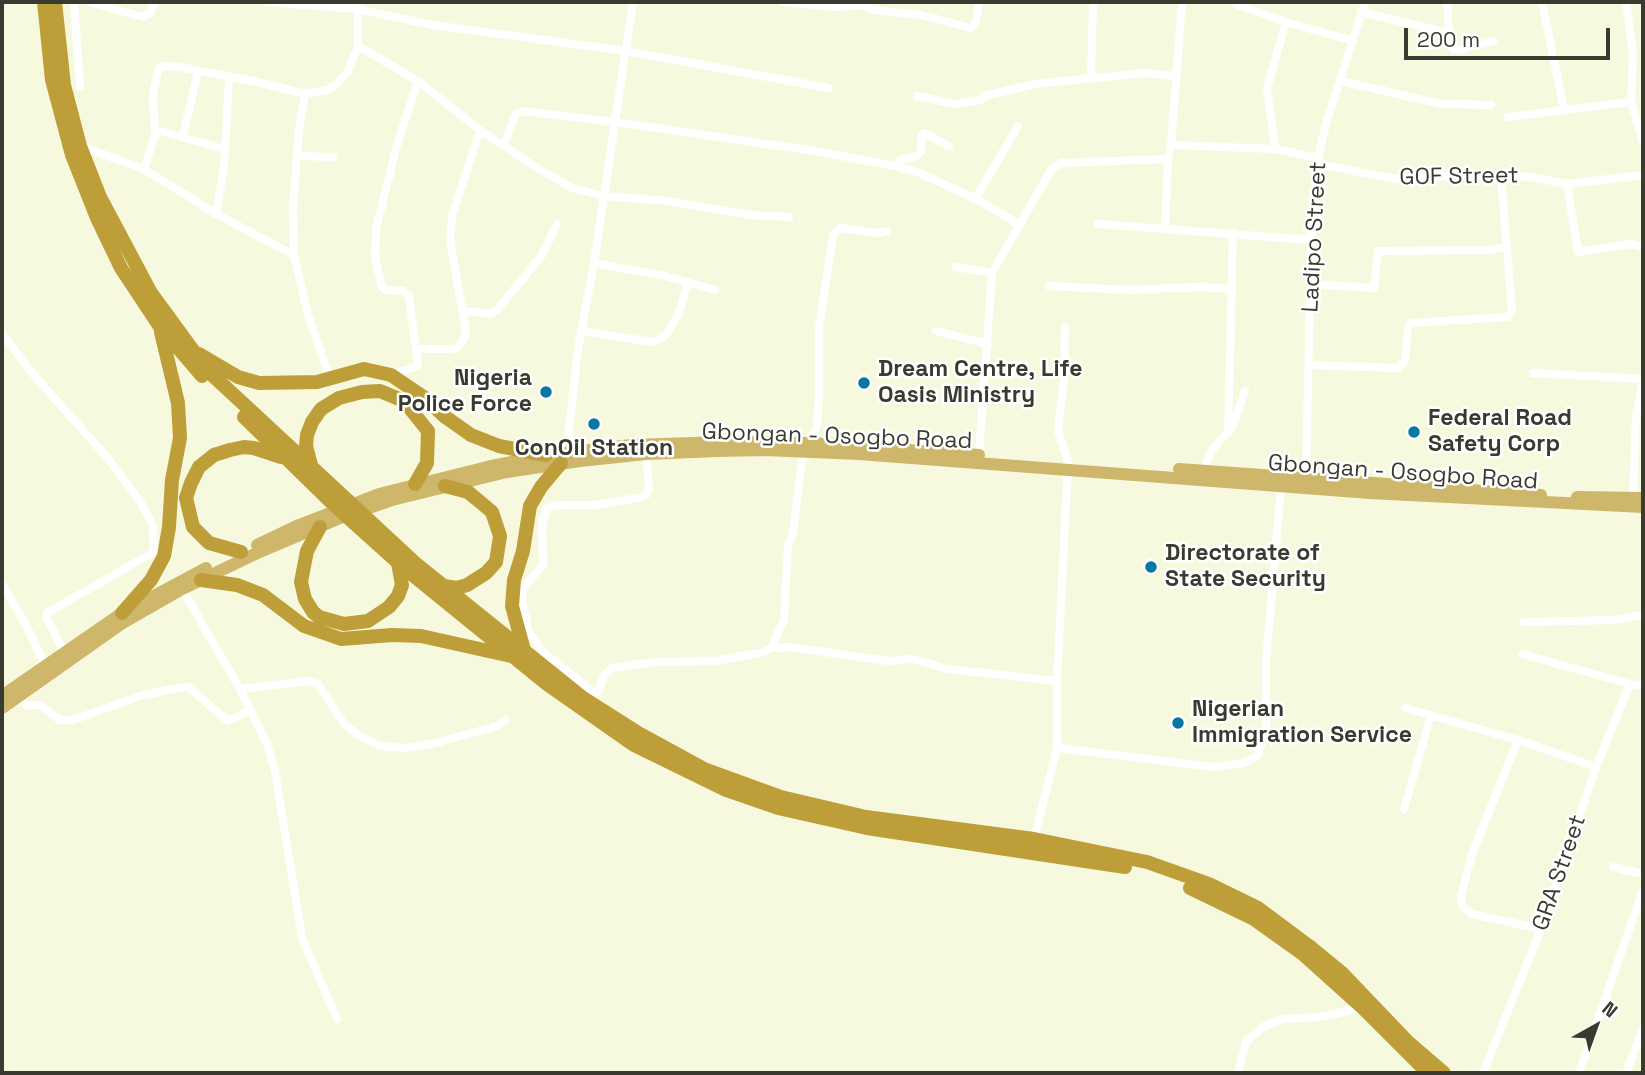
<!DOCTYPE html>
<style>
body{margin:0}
#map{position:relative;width:1645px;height:1075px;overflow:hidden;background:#f7f9de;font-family:"Space Grotesk",sans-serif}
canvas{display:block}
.frame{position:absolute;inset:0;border:4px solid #3a3b30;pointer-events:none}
.north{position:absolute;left:1561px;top:991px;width:70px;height:70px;-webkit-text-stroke:5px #fff;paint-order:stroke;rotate:40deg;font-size:19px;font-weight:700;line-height:28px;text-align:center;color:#3a3b30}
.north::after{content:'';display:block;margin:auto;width:24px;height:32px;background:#3a3b30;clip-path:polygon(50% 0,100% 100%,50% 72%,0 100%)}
.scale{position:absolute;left:1404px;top:28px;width:206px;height:32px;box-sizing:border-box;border:4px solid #3a3b30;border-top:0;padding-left:9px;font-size:21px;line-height:24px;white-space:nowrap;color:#3a3b30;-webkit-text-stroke:5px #fff;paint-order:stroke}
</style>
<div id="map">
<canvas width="1645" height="1075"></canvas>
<div class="frame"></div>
<div class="north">N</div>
<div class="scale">200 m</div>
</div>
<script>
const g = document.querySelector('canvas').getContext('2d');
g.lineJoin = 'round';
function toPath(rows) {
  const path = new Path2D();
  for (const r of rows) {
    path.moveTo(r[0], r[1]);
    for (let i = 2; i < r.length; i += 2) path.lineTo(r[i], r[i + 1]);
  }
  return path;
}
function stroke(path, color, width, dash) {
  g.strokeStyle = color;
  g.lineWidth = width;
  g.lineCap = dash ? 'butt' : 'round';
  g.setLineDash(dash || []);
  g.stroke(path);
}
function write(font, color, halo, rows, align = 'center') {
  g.font = font + ' "Space Grotesk",sans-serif';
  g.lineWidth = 5;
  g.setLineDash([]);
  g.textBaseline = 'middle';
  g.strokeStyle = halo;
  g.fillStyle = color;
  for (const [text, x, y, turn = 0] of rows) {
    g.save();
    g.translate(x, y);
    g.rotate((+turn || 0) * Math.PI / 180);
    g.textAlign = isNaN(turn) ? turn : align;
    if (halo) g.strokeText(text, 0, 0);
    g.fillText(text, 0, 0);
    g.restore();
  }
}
stroke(toPath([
 [74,2,80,87],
 [89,2,143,17,151,12,154,2],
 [266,2,357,9,433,25,626,51,828,88],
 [782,2,836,7,862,5,873,10,922,15,971,28,976,22,979,2],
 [1234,2,1238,5,1286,22,1353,41],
 [1447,2,1449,33,1453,49,1458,50,1493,41],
 [1542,2,1564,109],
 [1626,2,1633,54,1631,102,1643,142],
 [1361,12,1449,33],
 [358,46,418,81,480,130,537,168,572,188,603,196,667,201,751,215,789,217],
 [1091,78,1093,2],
 [1341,81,1441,104,1491,105],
 [305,94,299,129,293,207,294,255,308,315,330,379],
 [917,96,955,104,981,100,984,96,1035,84,1145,73,1177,76],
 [1508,117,1631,102],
 [1018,126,977,196,978,200,1020,225],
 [155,135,153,95,158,70,162,66,179,67,253,81,305,94,327,90,336,85,348,71,358,46,358,2],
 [183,136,198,72],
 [1171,145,1275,149,1318,158],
 [80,146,144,169,216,214,294,255],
 [504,146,515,115,521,111,615,122,815,151,895,166,901,160,917,156,921,152,922,135,924,133,949,146],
 [1275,149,1267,88,1286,22],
 [297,156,333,157],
 [1317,164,1397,179,1479,175,1531,177,1567,184,1643,175],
 [895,166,920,173,978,200],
 [144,169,155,135,160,131,225,149],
 [1567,184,1578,252,1631,244,1643,247],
 [216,214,224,167,229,79],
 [1098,224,1311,240],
 [1165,228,1168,159,1171,145,1182,2],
 [594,263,665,276,715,290],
 [956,267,992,273],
 [1311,284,1374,288,1378,251,1491,250,1506,247],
 [1049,286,1128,290,1199,287,1224,288,1232,291],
 [463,311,491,314,497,310,542,255,557,224],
 [582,331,652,342,659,340,666,335,679,313,688,282],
 [936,331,988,344],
 [2,334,38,380,106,456,140,501,153,526,154,552,47,613,46,617,64,652],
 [416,349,451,349,457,348,463,341,466,331,450,240,452,216,480,130],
 [1309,365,1398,368,1405,361,1408,327,1411,323,1508,317,1512,310,1501,176],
 [1533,373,1643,379],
 [391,375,418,366,409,296,403,291,386,290,382,287,375,258,376,229,397,145,418,81],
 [1228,433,1233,233],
 [811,443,817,425,819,397,819,328,833,235,841,228,878,233,887,231],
 [569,452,569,428,578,349,594,263,633,2],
 [646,454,649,487,647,494,643,497,595,505,558,505,547,508,542,525,543,565,523,588,522,602,529,632,542,651,593,692,598,692,605,674,612,668,654,662,715,661,761,653,771,648,789,647,888,661,912,659,948,669,1057,681],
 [979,455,992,273,1051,170,1061,163,1168,159],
 [1203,471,1211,452,1233,425,1245,391],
 [1306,479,1311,240,1318,158,1326,124,1365,2],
 [1633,498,1636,416,1643,382],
 [2,584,25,623,45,665],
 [182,589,240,689,267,744,275,771,302,938,337,1019],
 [1524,622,1615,620,1643,615],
 [771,648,784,620,788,546,793,533,803,452],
 [1522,654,1630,684,1643,686],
 [240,689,307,681,318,684,344,724,360,736,380,746,405,748,432,744,497,726,505,720],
 [16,697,27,705,40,705,60,720,73,720,140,696,177,688,188,687,228,721,251,710],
 [1405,708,1518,740,1596,767],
 [1518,740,1472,854,1461,896,1462,906,1472,914,1541,929],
 [1057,748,1214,767,1244,763,1258,755,1266,728,1266,662,1281,486],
 [1404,809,1431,715],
 [1034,839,1057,748,1057,681,1068,462,1058,430,1064,380,1065,327],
 [1613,867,1643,874],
 [1238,1073,1246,1042,1263,1027,1283,1019,1318,1017,1363,1008],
 [1483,1073,1541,929,1596,767,1630,684],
 [1579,1073,1643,890],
 [1626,1073,1643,1028]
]), '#fff', 8);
stroke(toPath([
 [1179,469,1541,495],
 [1577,497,1643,498],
 [257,545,299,525,379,494,487,467,546,455,631,445,724,442,811,443,979,455],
 [2,696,122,613,206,568],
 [2,708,121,624,182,589,255,554,340,518,392,500,507,472,580,461,646,454,717,451,765,450,859,454,1370,493,1643,507]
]), '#ceb66a', 12);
stroke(toPath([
 [44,2,52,80,72,155,97,218,121,268,160,327,202,376],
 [55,2,64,85,80,146,100,197,151,293,208,371,415,563,583,698,638,733,704,769,781,797,866,817,1034,839,1147,862,1209,884,1258,908,1309,946,1343,974,1408,1042,1444,1073],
 [199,354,238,377,259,383,317,382,364,369,391,375,425,398,444,416,471,435,499,446,546,455],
 [244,417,333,504,403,567,547,684,634,745,726,790,778,808,867,828,1125,867],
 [311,465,306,446,307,435,312,422,321,409,339,398,362,392,380,391,404,401,428,431,427,463,415,484],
 [320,527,307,551,301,582,305,599,313,612,319,617,344,624,368,621,389,607,398,596,402,585,398,563],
 [241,552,209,543,193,527,186,498,191,483,199,467,214,455,230,450,244,447,254,448,281,457],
 [201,580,237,585,263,595,304,626,341,639,392,635,421,636,511,656],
 [444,586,457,588,467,585,486,573,496,562,500,536,492,512,479,501,468,492,445,486],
 [122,613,151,580,164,556,169,527,172,480,180,438,178,403,161,332],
 [524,650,512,606,514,580,523,551,530,506,541,487,561,463],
 [1190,888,1254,919,1303,954,1363,1008,1428,1073]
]), '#be9e38', 14);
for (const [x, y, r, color] of [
 [864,383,7,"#0577a1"],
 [546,392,7,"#0577a1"],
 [594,424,7,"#0577a1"],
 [1414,432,7,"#0577a1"],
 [1151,567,7,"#0577a1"],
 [1178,723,7,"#0577a1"]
]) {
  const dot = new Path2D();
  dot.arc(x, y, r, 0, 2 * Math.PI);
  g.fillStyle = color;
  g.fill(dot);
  stroke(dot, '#fff', 2.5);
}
write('23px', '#3a3b30', '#fff', [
 ["GOF Street",1459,177,-1],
 ["Ladipo Street",1315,237,-87],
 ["Gbongan - Osogbo Road",837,437,2],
 ["Gbongan - Osogbo Road",1403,473,4],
 ["GRA Street",1560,873,-71]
]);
write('bold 23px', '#3a3b30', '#fff', [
 ["Dream Centre, Life",878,370],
 ["Oasis Ministry",878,396],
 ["Nigeria",532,379,"right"],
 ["Police Force",532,405,"right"],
 ["Federal Road",1428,419],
 ["Safety Corp",1428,445],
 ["ConOil Station",594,449,"center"],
 ["Directorate of",1165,554],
 ["State Security",1165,580],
 ["Nigerian",1192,710],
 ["Immigration Service",1192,736]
], 'left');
</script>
